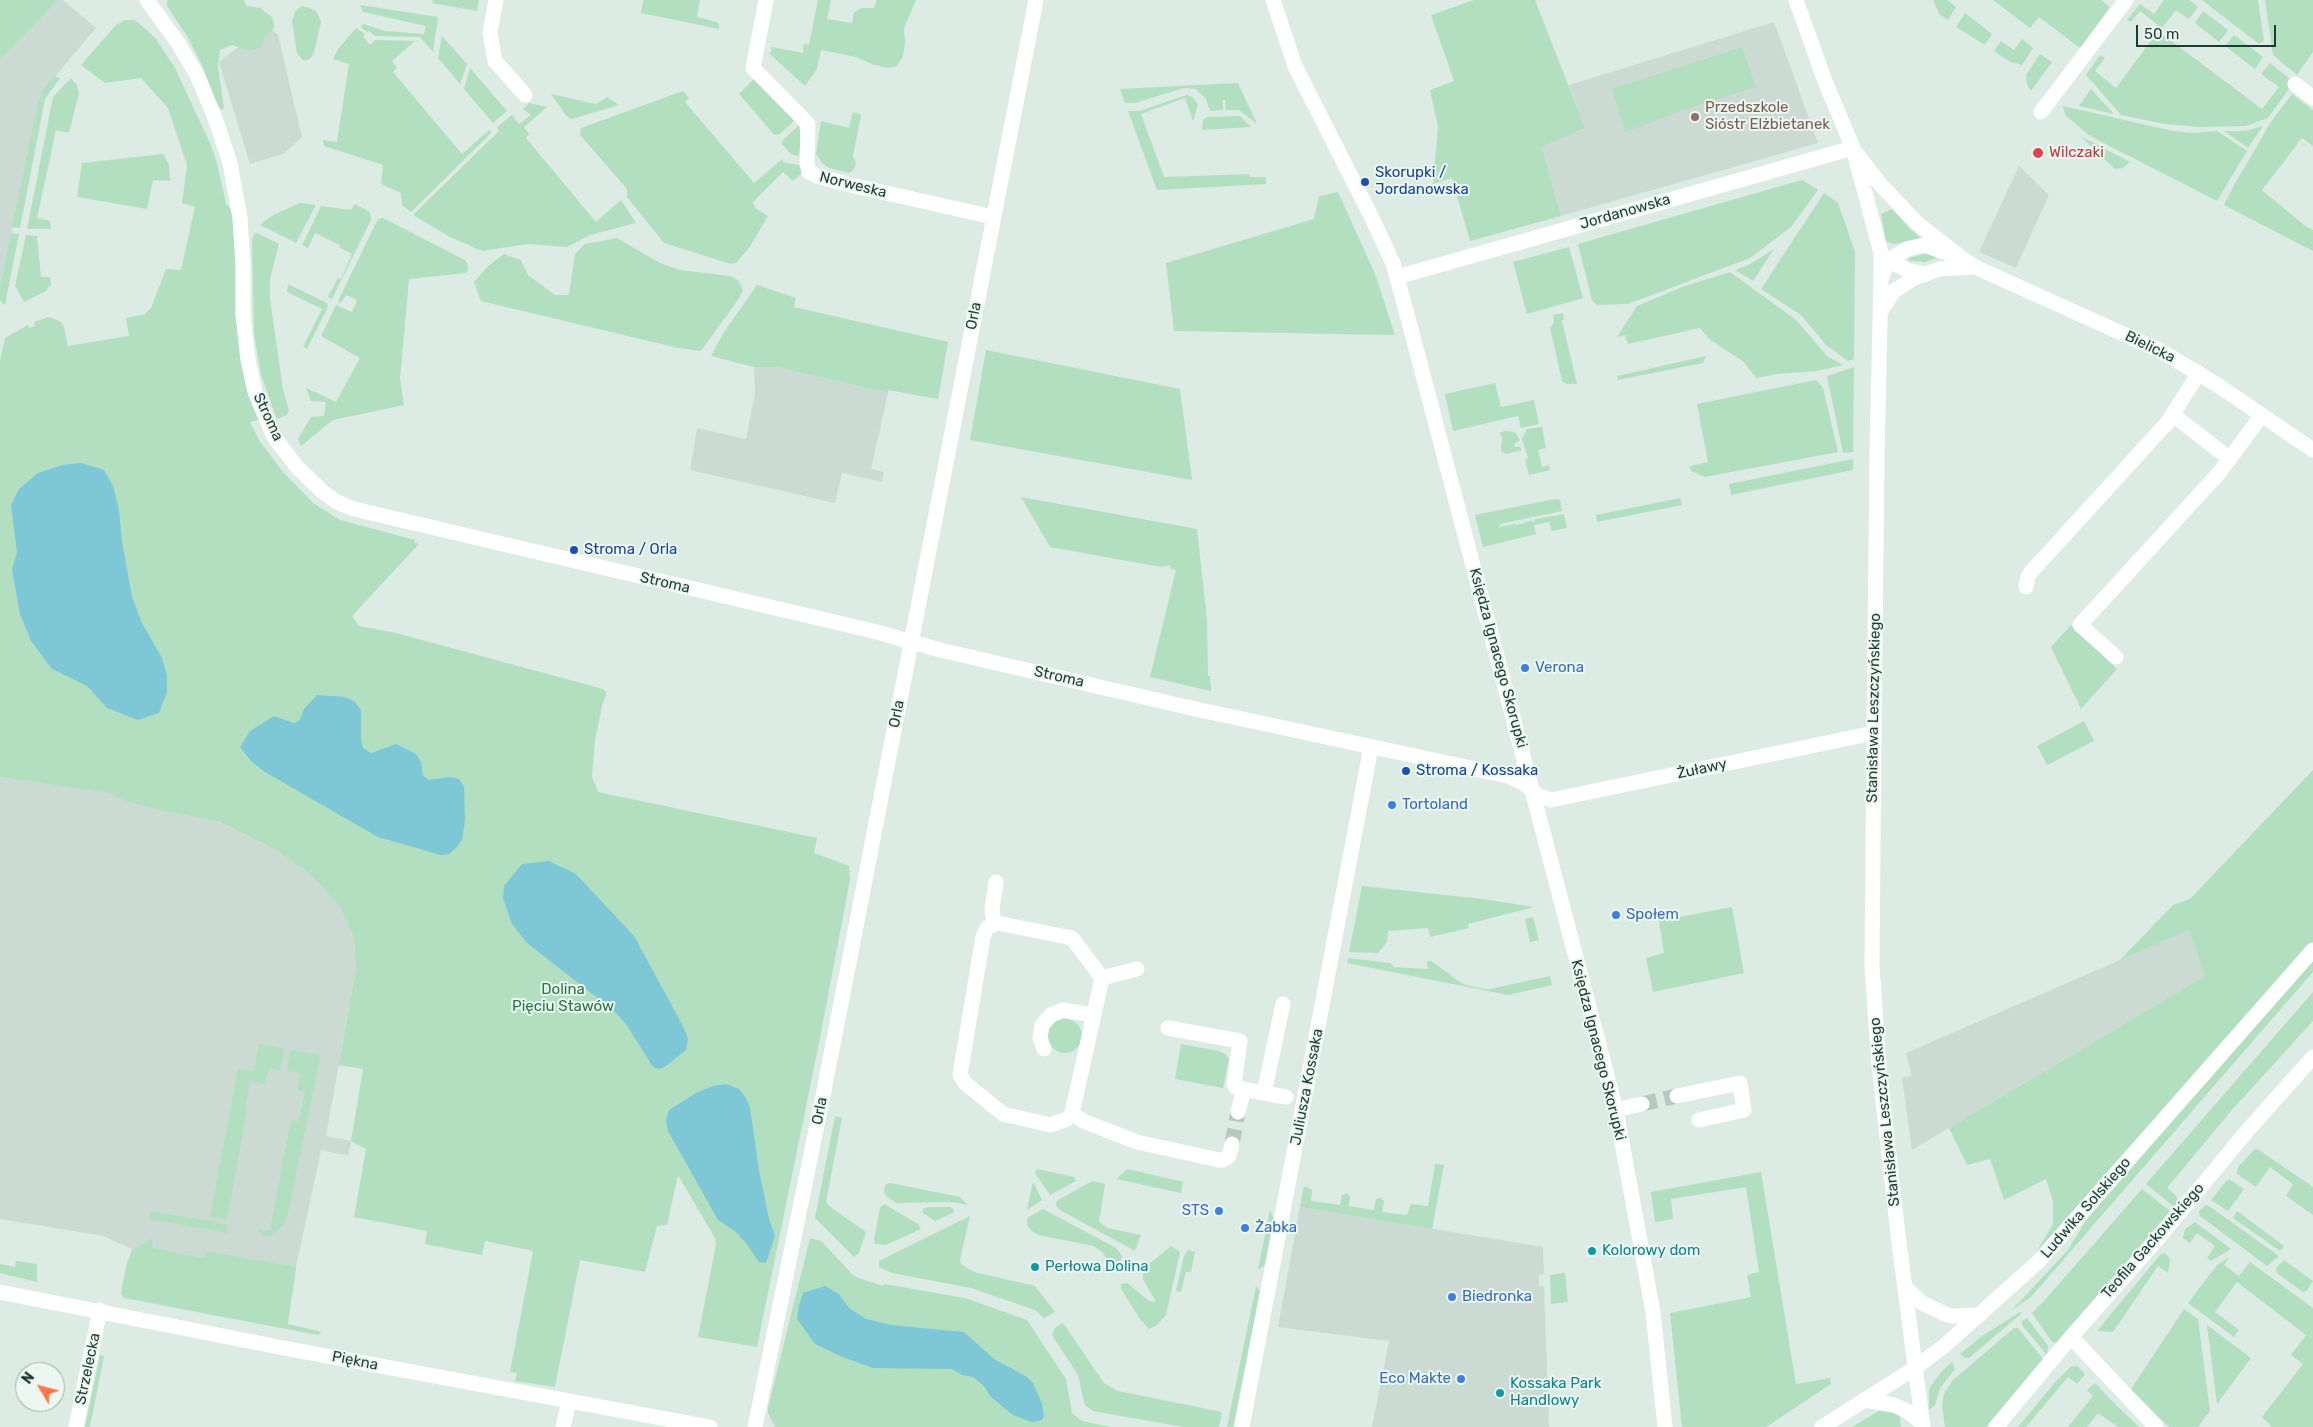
<!DOCTYPE html>
<meta charset="utf-8">
<style>
body{margin:0}
#map{position:relative;width:2313px;height:1427px;overflow:hidden;background:#dcebe4;font-family:Rubik,sans-serif}
canvas{display:block}
.north{position:absolute;left:15px;top:1362px;width:50px;height:50px;box-sizing:border-box;background:#edf7f2;border:1px solid #9aaca6;border-radius:50%;rotate:307deg;font-size:14px;font-weight:700;line-height:20px;text-align:center;color:#1d3b34}
.north::after{content:'';display:block;margin:auto;width:18px;height:22px;background:#ff7746;clip-path:polygon(50% 0,100% 100%,50% 72%,0 100%)}
.scale{position:absolute;left:2136px;top:25px;width:140px;height:22px;box-sizing:border-box;border:2px solid #1d3b34;border-top:0;padding-left:6px;font-size:15px;line-height:18px;white-space:nowrap;color:#1d3b34;-webkit-text-stroke:4px #edf7f2;paint-order:stroke}
</style>
<div id="map">
<canvas width="2313" height="1427"></canvas>
<div class="north">N</div>
<div class="scale">50 m</div>
</div>
<script>
const g = document.querySelector('canvas').getContext('2d');
g.lineJoin = 'round';
function fillPath(path, color) {
  g.fillStyle = color;
  g.fill(path, 'evenodd');
}
function toPath(rows) {
  const path = new Path2D();
  for (const r of rows) {
    if (r.length === 3) {
      path.moveTo(r[0] + r[2], r[1]);
      path.arc(r[0], r[1], r[2], 0, 2 * Math.PI);
      continue;
    }
    path.moveTo(r[0], r[1]);
    for (let i = 2; i < r.length; i += 2) path.lineTo(r[i], r[i + 1]);
  }
  return path;
}
function stroke(path, color, width, dash) {
  g.strokeStyle = color;
  g.lineWidth = width;
  g.lineCap = dash ? 'butt' : 'round';
  g.setLineDash(dash || []);
  g.stroke(path);
}
function write(font, color, halo, rows, align = 'center') {
  g.font = font + ' Rubik,sans-serif';
  g.lineWidth = 4;
  g.setLineDash([]);
  g.textBaseline = 'middle';
  g.strokeStyle = halo;
  g.fillStyle = color;
  for (const [text, x, y, turn = 0] of rows) {
    g.save();
    g.translate(x, y);
    g.rotate((+turn || 0) * Math.PI / 180);
    g.textAlign = isNaN(turn) ? turn : align;
    if (halo) g.strokeText(text, 0, 0);
    g.fillText(text, 0, 0);
    g.restore();
  }
}
fillPath(toPath([
 [58,0,63,0,96,28,41,93,0,288,0,60],
 [1774,22,1818,143,1561,216,1542,147,1585,128,1569,85],
 [267,25,278,35,302,137,283,154,250,164,219,62],
 [2019,166,2049,195,2016,268,1979,252],
 [754,367,776,367,888,393,871,469,884,472,882,482,842,473,835,503,690,470,697,428,746,439,755,393],
 [0,777,94,790,154,801,213,819,274,849,312,876,340,907,354,937,356,969,326,1136,351,1141,348,1156,321,1150,296,1267,293,1294,134,1250,104,1236,0,1219],
 [2189,930,2205,976,1912,1150,1902,1078,1912,1076,1906,1053],
 [1300,1207,1543,1247,1544,1274,1539,1275,1539,1286,1544,1286,1549,1427,1372,1427,1389,1341,1278,1327]
]), '#cbdad3');
fillPath(toPath([
 [0,0,58,0,0,60],
 [167,0,244,0,247,6,260,8,272,17,274,26,272,31,265,35,262,47,249,51,232,45,220,50,218,67,224,108,221,110,217,105,202,65,187,36,167,6],
 [433,0,479,0,477,11,432,3],
 [643,0,700,0,697,17,716,22,719,24,719,29,641,13],
 [818,0,831,0,827,19,852,23,854,12,862,8,874,8,877,0,916,0,904,28,905,43,903,56,897,66,888,68,872,64,856,57,821,50,817,69,805,86,770,54,772,47,803,53,804,44,809,45],
 [1474,0,1535,0,1585,128,1542,147,1561,216,1470,241,1452,178,1433,184,1438,127,1430,90,1454,81,1431,15],
 [1933,0,1947,0,1956,7,1948,20,1939,14],
 [1993,0,2101,0,2110,7,2080,48,2039,17,2030,28],
 [2164,0,2189,0,2198,7,2189,19,2176,10,2162,28,2140,11,2131,22,2127,20,2140,4,2154,14],
 [2202,0,2258,0,2264,41,2259,44],
 [2265,0,2313,0,2313,52,2297,75,2273,55],
 [360,5,438,17,433,52,420,37,375,36,369,31,367,32,361,27,363,24,385,31,424,34,426,26,363,12],
 [302,6,310,8,317,12,321,22,314,53,310,59,304,61,297,53,292,21,295,11],
 [2203,11,2228,30,2219,42,2195,23],
 [1965,13,1992,34,1985,45,1956,27],
 [125,20,134,20,139,23,156,39,175,68,210,143,217,163,226,204,240,218,243,315,265,418,250,422,259,440,283,472,313,503,340,520,415,540,414,542,419,544,352,616,359,626,396,633,603,689,606,692,606,696,603,702,595,739,592,777,598,792,817,838,814,853,849,866,850,880,819,1043,757,1347,698,1337,716,1245,715,1238,678,1175,667,1225,657,1226,645,1272,580,1260,555,1387,515,1381,517,1373,510,1372,533,1251,485,1241,482,1255,425,1244,427,1231,354,1217,366,1149,351,1141,363,1069,339,1065,356,969,354,937,340,907,312,876,274,849,218,821,163,811,123,800,109,793,0,777,0,361,5,338,28,325,29,328,35,326,34,322,49,317,60,321,64,327,68,346,129,336,126,318,145,314,151,308,166,269,181,270,195,207,182,203,187,165,168,108,141,78,105,83,81,65,116,25],
 [356,28,365,34,363,37,370,45,375,40,415,41,392,61,397,68,393,72,462,154,489,130,492,132,411,212,402,205,401,193,381,184,383,165,324,146,323,140,337,142,349,64,333,59,338,49],
 [2158,31,2262,109,2279,87,2261,74,2270,63,2294,82,2268,118,2246,126,2199,127,2165,124,2121,115,2086,75,2100,55,2105,58,2095,71,2116,88],
 [2234,35,2263,57,2255,69,2225,46],
 [442,36,467,64,460,84,438,58],
 [2022,39,2033,48,2022,65,2010,62,1994,51,2001,41,2014,50],
 [1742,47,1756,87,1686,109,1625,132,1612,89],
 [2040,54,2052,62,2031,91,2027,84,2026,75],
 [470,68,507,111,493,123,464,89],
 [54,76,60,78,45,99,20,228,12,227,38,104,41,93],
 [71,78,77,85,79,93,69,133,56,130,37,218,50,221,51,229,27,229,53,97],
 [755,78,796,119,780,134,775,135,770,130,739,94],
 [1238,83,1257,124,1239,110,1226,110,1225,100,1223,100,1223,110,1210,111,1206,99,1196,89,1184,88,1135,103,1125,103,1120,89],
 [2091,89,2114,114,2079,106],
 [683,91,689,98,685,102,754,183,782,159,783,162,805,166,803,172,793,181,783,172,753,202,755,208,768,216,749,248,736,263,731,264,664,243,627,197,627,189,580,135,581,128],
 [551,94,596,104,607,97,619,105,572,119,567,117],
 [2292,94,2313,110,2313,146,2302,138,2262,190,2304,225,2313,230,2313,251,2224,205,2233,187,2271,122],
 [1187,95,1192,97,1198,104,1193,121,1185,98,1141,114,1164,177,1249,174,1250,177,1266,177,1266,184,1157,190,1128,111,1139,111],
 [529,103,547,107,524,127,529,134,526,138,596,222,621,200,636,223,590,235,567,247,527,244,482,251,450,237,413,215,499,131,497,127,512,115,519,124,531,115,523,109],
 [2063,106,2173,131,2192,133,2217,131,2247,151,2217,201,2090,136,2065,115],
 [853,112,861,115,853,156,856,163,854,169,849,173,829,168,823,164,816,154,821,121,849,128],
 [1240,116,1251,127,1202,130,1203,120,1207,117],
 [799,125,801,139,799,156,791,154,782,144,783,140],
 [2263,126,2248,148,2224,131,2245,131],
 [2080,136,2130,162,2123,168,2115,169],
 [163,154,169,165,170,181,153,180,147,209,77,197,82,163],
 [1802,180,1818,190,1791,227,1750,258,1628,304,1597,305,1592,300,1578,244],
 [1338,192,1375,274,1395,335,1174,331,1166,263,1314,219,1319,196],
 [1824,193,1838,203,1855,252,1854,359,1848,361,1826,345,1801,315,1761,289],
 [300,203,316,205,296,243,260,225,273,215],
 [355,204,370,212,371,220,333,297,331,299,328,297,338,278,341,279,352,254,339,247,340,245,315,233,308,248,302,245,321,206,351,210],
 [1892,209,1909,228,1921,238,1894,244,1886,241,1881,214],
 [383,218,465,260,468,266,468,271,466,273,409,279,400,379,404,405,333,420,301,446,298,439,311,417,324,416,326,402,311,401,306,388,336,402,360,358,321,336,336,305,352,312,357,300,346,295,341,303,338,301,375,225,378,219],
 [11,233,19,234,5,305,0,301,0,288],
 [257,233,279,244,270,279,270,299,283,389,289,411,287,415,277,419,261,375,254,334,252,240,254,234],
 [26,235,37,236,41,277,50,277,51,284,46,291,24,302,15,286],
 [617,238,660,263,680,270,730,276,738,280,743,290,740,297,701,351,678,348,481,301,474,282,488,266,504,254,521,260,528,275,555,295,569,295,575,254,585,244],
 [1569,247,1583,298,1527,314,1513,262],
 [1774,249,1753,281,1735,270,1750,264],
 [1924,254,1931,254,1937,258,1925,262,1909,261,1909,258],
 [1730,272,1796,320,1827,356,1843,365,1817,371,1777,374,1756,378,1744,362,1709,339,1700,328,1628,344,1625,335,1617,337,1637,306,1685,286],
 [288,284,327,303,328,307,307,349,303,347,322,309,287,292],
 [757,285,796,298,794,307,948,342,938,399,888,390,888,393,776,367,754,367,711,356,724,332],
 [1563,313,1564,320,1562,321,1577,384,1567,384,1562,381,1550,328,1554,322,1553,315],
 [986,350,1180,389,1192,480,970,440],
 [1706,356,1703,363,1618,380,1617,376],
 [1854,367,1853,452,1843,453,1827,376],
 [1816,380,1823,388,1838,452,1705,477,1691,471,1690,466,1708,462,1697,404],
 [1495,383,1501,407,1534,400,1539,424,1521,428,1518,416,1453,431,1445,394],
 [1542,427,1546,448,1538,450,1542,467,1549,465,1550,470,1529,475,1525,460,1528,458,1522,439,1527,429],
 [1505,431,1515,432,1520,440,1514,444,1515,447,1520,447,1522,450,1506,454,1501,451,1502,437,1499,433],
 [1853,459,1853,470,1731,495,1729,484],
 [1021,497,1197,529,1207,620,1208,676,1210,676,1211,691,1150,677,1176,570,1171,569,1170,565,1161,567,1050,547],
 [1680,498,1682,505,1597,522,1596,515],
 [1555,499,1560,500,1562,511,1500,524,1499,527,1515,524,1517,525,1530,521,1534,522,1535,519,1564,514,1567,528,1552,531,1549,522,1534,525,1536,534,1483,547,1475,515],
 [2071,625,2117,669,2081,709,2051,647],
 [2084,721,2094,741,2047,765,2037,746],
 [2313,770,2313,950,2028,1266,2053,1224,2053,1201,2046,1179,2004,1200,1990,1159,1967,1165,1949,1128,2205,976,2189,930,2120,960,2173,905,2190,899],
 [1362,886,1482,899,1534,907,1468,924,1469,928,1430,937,1428,928,1388,931,1387,942,1378,953,1349,952],
 [1732,907,1744,973,1653,992,1646,958,1664,953,1659,921],
 [1533,917,1539,940,1530,942,1525,919],
 [1348,958,1390,963,1394,967,1428,969,1427,961,1431,961,1463,984,1484,989,1490,989,1550,976,1552,985,1508,995,1347,963],
 [2313,961,2313,972,2272,1019,2031,1297,2012,1310,2068,1250,2085,1222,2100,1204],
 [2313,992,2313,1021,2231,1111,2167,1188,2176,1196,2178,1202,2174,1207,2146,1184],
 [1065,1036,17],
 [259,1044,284,1048,280,1070,269,1068,265,1084,250,1081,245,1109,247,1110,227,1219,210,1217,238,1069,254,1071],
 [1181,1044,1219,1051,1225,1054,1229,1059,1223,1088,1175,1079],
 [291,1050,321,1055,286,1222,275,1233,265,1237,257,1230,270,1230,291,1120,299,1121,305,1092,297,1090,300,1073,287,1071],
 [835,1116,842,1118,826,1202,829,1206,866,1232,859,1253,854,1257,815,1218],
 [2255,1149,2259,1150,2313,1187,2313,1215,2286,1196,2293,1184,2270,1167,2256,1187,2237,1174,2238,1167],
 [1435,1164,1444,1165,1432,1229,1300,1207,1304,1186,1307,1187,1312,1190,1311,1201,1340,1205,1342,1195,1347,1193,1350,1197,1349,1206,1374,1210,1376,1199,1381,1198,1384,1201,1382,1212,1407,1215,1411,1204,1428,1206],
 [1037,1169,1074,1177,1076,1181,1050,1195,1035,1173],
 [1128,1169,1183,1182,1181,1193,1116,1179],
 [1761,1172,1796,1384,1830,1378,1831,1384,1766,1427,1682,1427,1670,1313,1751,1297,1747,1275,1759,1272,1746,1187,1671,1199,1673,1219,1655,1222,1651,1192],
 [2230,1180,2244,1189,2228,1211,2211,1200,2226,1181],
 [1092,1181,1105,1184,1099,1222,1107,1228,1141,1235,1135,1251,1060,1210,1056,1206,1056,1202,1058,1200],
 [1033,1182,1042,1200,1027,1210],
 [890,1183,960,1197,968,1205,951,1202,896,1203,886,1196,884,1192,885,1185],
 [2142,1189,2170,1211,2057,1343,2052,1342,2032,1313,2044,1301],
 [884,1204,918,1224,921,1229,886,1245,875,1244,874,1239,880,1208],
 [2206,1205,2209,1206,2279,1256,2267,1266,2200,1216,2199,1211],
 [928,1207,950,1207,954,1210,953,1213,935,1221,923,1213,923,1209],
 [1043,1209,1116,1248,1122,1256,1119,1270,1106,1269,1106,1258,1103,1253,1094,1246,1038,1235,1032,1231,1028,1227,1027,1218],
 [1270,1210,1274,1219,1265,1265,1258,1270],
 [150,1211,226,1224,228,1227,227,1233,149,1219],
 [2237,1211,2284,1246,2280,1251,2233,1218],
 [970,1216,960,1260,961,1264,974,1272,1035,1286,1055,1312,1044,1318,1035,1310,971,1288,892,1273,879,1267,879,1261,883,1259],
 [2195,1222,2231,1249,2211,1261,2207,1258,2215,1246,2197,1233,2190,1243,2183,1238,2185,1229],
 [153,1238,152,1248,204,1258,206,1251,296,1267,288,1324,322,1332,318,1335,124,1298,121,1294,122,1287,127,1263,132,1250],
 [810,1238,821,1241,853,1275,858,1278,883,1286,884,1284,965,1298,1027,1320,1066,1379,1072,1413,1082,1421,1111,1427,775,1427,768,1413,768,1408],
 [1171,1246,1180,1252,1166,1315,1156,1326,1149,1329,1140,1319,1121,1289,1121,1284,1127,1283,1149,1301,1154,1302,1155,1300,1143,1279,1143,1269],
 [1188,1250,1195,1252,1191,1272,1186,1272,1181,1292,1176,1291,1184,1256],
 [2165,1253,2170,1259,2168,1273,2158,1266,2113,1332,2097,1331,2161,1254],
 [2230,1257,2224,1265,2239,1276,2250,1262,2313,1308,2313,1427,2272,1427,2262,1417,2303,1364,2291,1355,2306,1335,2237,1282,2215,1312,2239,1330,2234,1337,2188,1303,2217,1265],
 [2284,1260,2313,1281,2307,1291,2303,1292,2277,1273,2276,1268],
 [16,1261,37,1264,37,1282,0,1273,0,1264,15,1267],
 [1565,1273,1568,1302,1551,1304,1550,1275],
 [1256,1286,1260,1291,1233,1427,1227,1427],
 [2184,1309,2198,1319,2210,1411,2198,1427,2169,1427,2131,1389],
 [2020,1312,2022,1313,1969,1358,1965,1358,1960,1354,1982,1336],
 [2027,1318,2048,1346,2047,1355,2022,1325,2022,1321],
 [1063,1323,1104,1383,1118,1391,1222,1412,1219,1427,1183,1427,1093,1411,1087,1407,1084,1402,1078,1375,1052,1335,1055,1328],
 [2207,1325,2251,1358,2217,1404],
 [2014,1328,2018,1328,2043,1359,1986,1427,1945,1427,1942,1405,1944,1394,1952,1381],
 [100,1355,104,1356,90,1427,85,1427],
 [1952,1362,1955,1369,1940,1388,1935,1405,1929,1410,1929,1389,1941,1372],
 [2072,1366,2078,1367,2085,1374,2077,1384,2068,1377,2026,1427,2018,1427,2056,1381],
 [2095,1383,2113,1402,2139,1427,2118,1427,2098,1413,2087,1427,2068,1427,2093,1396,2087,1390],
 [1879,1411,1899,1413,1901,1427,1852,1427]
]), '#b2dfbf');
fillPath(toPath([
 [81,463,104,470,113,486,119,510,122,542,132,597,141,621,162,658,167,675,167,692,159,713,138,720,107,708,87,686,52,669,31,641,20,614,12,570,17,552,11,505,19,489,38,473,62,465],
 [317,695,345,697,355,702,361,710,361,740,363,748,371,753,396,744,416,754,421,762,423,776,429,780,449,777,459,779,464,787,465,820,462,840,455,849,449,854,441,855,378,837,265,772,251,761,240,747,250,731,274,716,294,723,300,720,304,709],
 [549,861,576,874,634,936,684,1028,688,1039,686,1050,666,1066,659,1069,653,1067,626,1024,614,1011,527,943,512,924,503,898,504,886,522,864],
 [726,1084,739,1089,746,1098,750,1108,759,1170,769,1219,775,1236,766,1263,759,1262,745,1242,735,1231,718,1220,668,1131,666,1120,669,1110,696,1093,713,1086],
 [825,1286,839,1294,849,1308,866,1319,892,1325,964,1332,994,1359,1027,1377,1033,1383,1042,1404,1044,1416,1042,1420,1032,1422,1013,1415,991,1397,984,1386,973,1377,962,1375,952,1369,873,1368,840,1356,815,1344,797,1319,799,1305,803,1293]
]), '#7dc7d7');
stroke(toPath([
 [1642,1104,1677,1096],
 [1232,1144,1238,1112]
]), '#b6c8c1', 15, [15, 8]);
stroke(toPath([
 [496,0,490,33,495,61,525,95],
 [766,0,753,68,808,124,807,164,809,172,817,176,851,185,993,217],
 [1273,0,1295,66,1370,214,1393,263,1408,318,1616,1110,1653,1312,1665,1427],
 [1796,0,1826,84,1853,148,1881,253,1881,278],
 [2295,84,2313,98],
 [2041,112,2126,0],
 [1858,155,1880,184,1918,224,1958,255],
 [1881,254,1889,261,1907,270,1924,274],
 [1397,277,1853,148],
 [2173,415,2221,452],
 [2026,587,2028,577,2031,572,2167,423,2199,373],
 [2116,657,2080,625,2219,473,2262,415],
 [1874,733,1872,966,1879,1065,1898,1235,1923,1427],
 [997,923,1072,938,1102,978,1072,1113,1067,1119,1051,1125,1003,1114,965,1083,960,1075,983,937,987,928,997,923],
 [994,924,992,909,996,882],
 [1102,978,1137,969],
 [1168,1028,1240,1041,1234,1084,1237,1088,1286,1097],
 [1044,1049,1040,1038,1041,1031,1042,1025,1051,1015,1063,1010,1093,1015],
 [1264,1093,1283,1004],
 [1677,1096,1740,1083,1744,1110,1699,1120],
 [1616,1110,1642,1104],
 [1238,1112,1244,1089],
 [1072,1113,1083,1121,1137,1142,1219,1160,1223,1160,1229,1156,1232,1144],
 [2071,1337,2156,1427],
 [1864,1400,1894,1405,1907,1411,1922,1423],
 [76,1427,100,1310],
 [563,1427,569,1401],
 [755,1427,823,1096,1036,0],
 [1242,1427,1371,747],
 [1996,1427,2071,1337,2160,1236,2248,1130,2313,1057]
]), '#fff', 15);
stroke(toPath([
 [147,0,178,43,197,75,215,118,230,163,240,218,243,265,243,315,248,360,255,392,274,437,297,467,323,492,337,502,354,509,877,632,940,650,1191,708,1508,776,1523,783,1539,796,1551,800,1874,733,1877,454,1881,278,1887,264,1894,257,1907,249,1924,245,1963,259,1975,267,2161,351,2219,386,2313,450],
 [1882,309,1894,291,1914,278,1940,269,1975,267],
 [1905,1287,1922,1303,1945,1314,1952,1316,1980,1315],
 [0,1292,289,1349,710,1427],
 [1822,1427,1915,1368,1944,1346,2038,1262,2313,950]
]), '#fff', 15);
for (const [x, y, r, color] of [
 [1695,117,5,"#8d6e63"],
 [2038,153,6,"#e0444e"],
 [1365,182,5,"#1a4fb4"],
 [574,550,5,"#1a4fb4"],
 [1525,668,5,"#3f7fe0"],
 [1406,771,5,"#1a4fb4"],
 [1392,805,5,"#3f7fe0"],
 [1616,915,5,"#3f7fe0"],
 [1219,1211,5,"#3f7fe0"],
 [1245,1228,5,"#3f7fe0"],
 [1592,1251,5,"#0f9aa8"],
 [1035,1267,5,"#0f9aa8"],
 [1452,1297,5,"#3f7fe0"],
 [1461,1379,5,"#3f7fe0"],
 [1500,1393,5,"#0f9aa8"]
]) {
  const dot = new Path2D();
  dot.arc(x, y, r, 0, 2 * Math.PI);
  g.fillStyle = color;
  g.fill(dot);
  stroke(dot, '#edf7f2', 2);
}
write('15px', '#785e54', '#edf7f2', [
 ["Przedszkole",1705,108],
 ["Sióstr Elżbietanek",1705,125]
], 'left');
write('15px', '#be3a42', '#edf7f2', [
 ["Wilczaki",2049,153]
], 'left');
write('15px', '#164399', '#edf7f2', [
 ["Skorupki /",1375,173],
 ["Jordanowska",1375,190],
 ["Stroma / Orla",584,550],
 ["Stroma / Kossaka",1416,771]
], 'left');
write('15px', '#1d3b34', '#edf7f2', [
 ["Norweska",853,185,14],
 ["Jordanowska",1625,212,-16],
 ["Orla",974,316,-79],
 ["Bielicka",2150,347,26],
 ["Stroma",268,417,65],
 ["Stroma",665,583,13],
 ["Księdza Ignacego Skorupki",1498,658,75],
 ["Stroma",1059,677,13],
 ["Stanisława Leszczyńskiego",1874,708,-89],
 ["Orla",897,714,-79],
 ["Żuławy",1702,769,-12],
 ["Księdza Ignacego Skorupki",1598,1050,76],
 ["Juliusza Kossaka",1307,1087,-79],
 ["Orla",820,1111,-79],
 ["Stanisława Leszczyńskiego",1885,1112,-96],
 ["Ludwika Solskiego",2086,1208,-49],
 ["Teofila Gackowskiego",2153,1241,-49],
 ["Piękna",355,1361,11],
 ["Strzelecka",88,1369,-78]
]);
write('15px', '#366cbe', '#edf7f2', [
 ["Verona",1535,668],
 ["Tortoland",1402,805],
 ["Społem",1626,915],
 ["STS",1209,1211,"right"],
 ["Żabka",1255,1228],
 ["Biedronka",1462,1297],
 ["Eco Makte",1451,1379,"right"]
], 'left');
write('15px', '#237645', '#edf7f2', [
 ["Dolina",563,990],
 ["Pięciu Stawów",563,1007]
]);
write('15px', '#0d838f', '#edf7f2', [
 ["Kolorowy dom",1602,1251],
 ["Perłowa Dolina",1045,1267],
 ["Kossaka Park",1510,1384],
 ["Handlowy",1510,1401]
], 'left');
</script>
